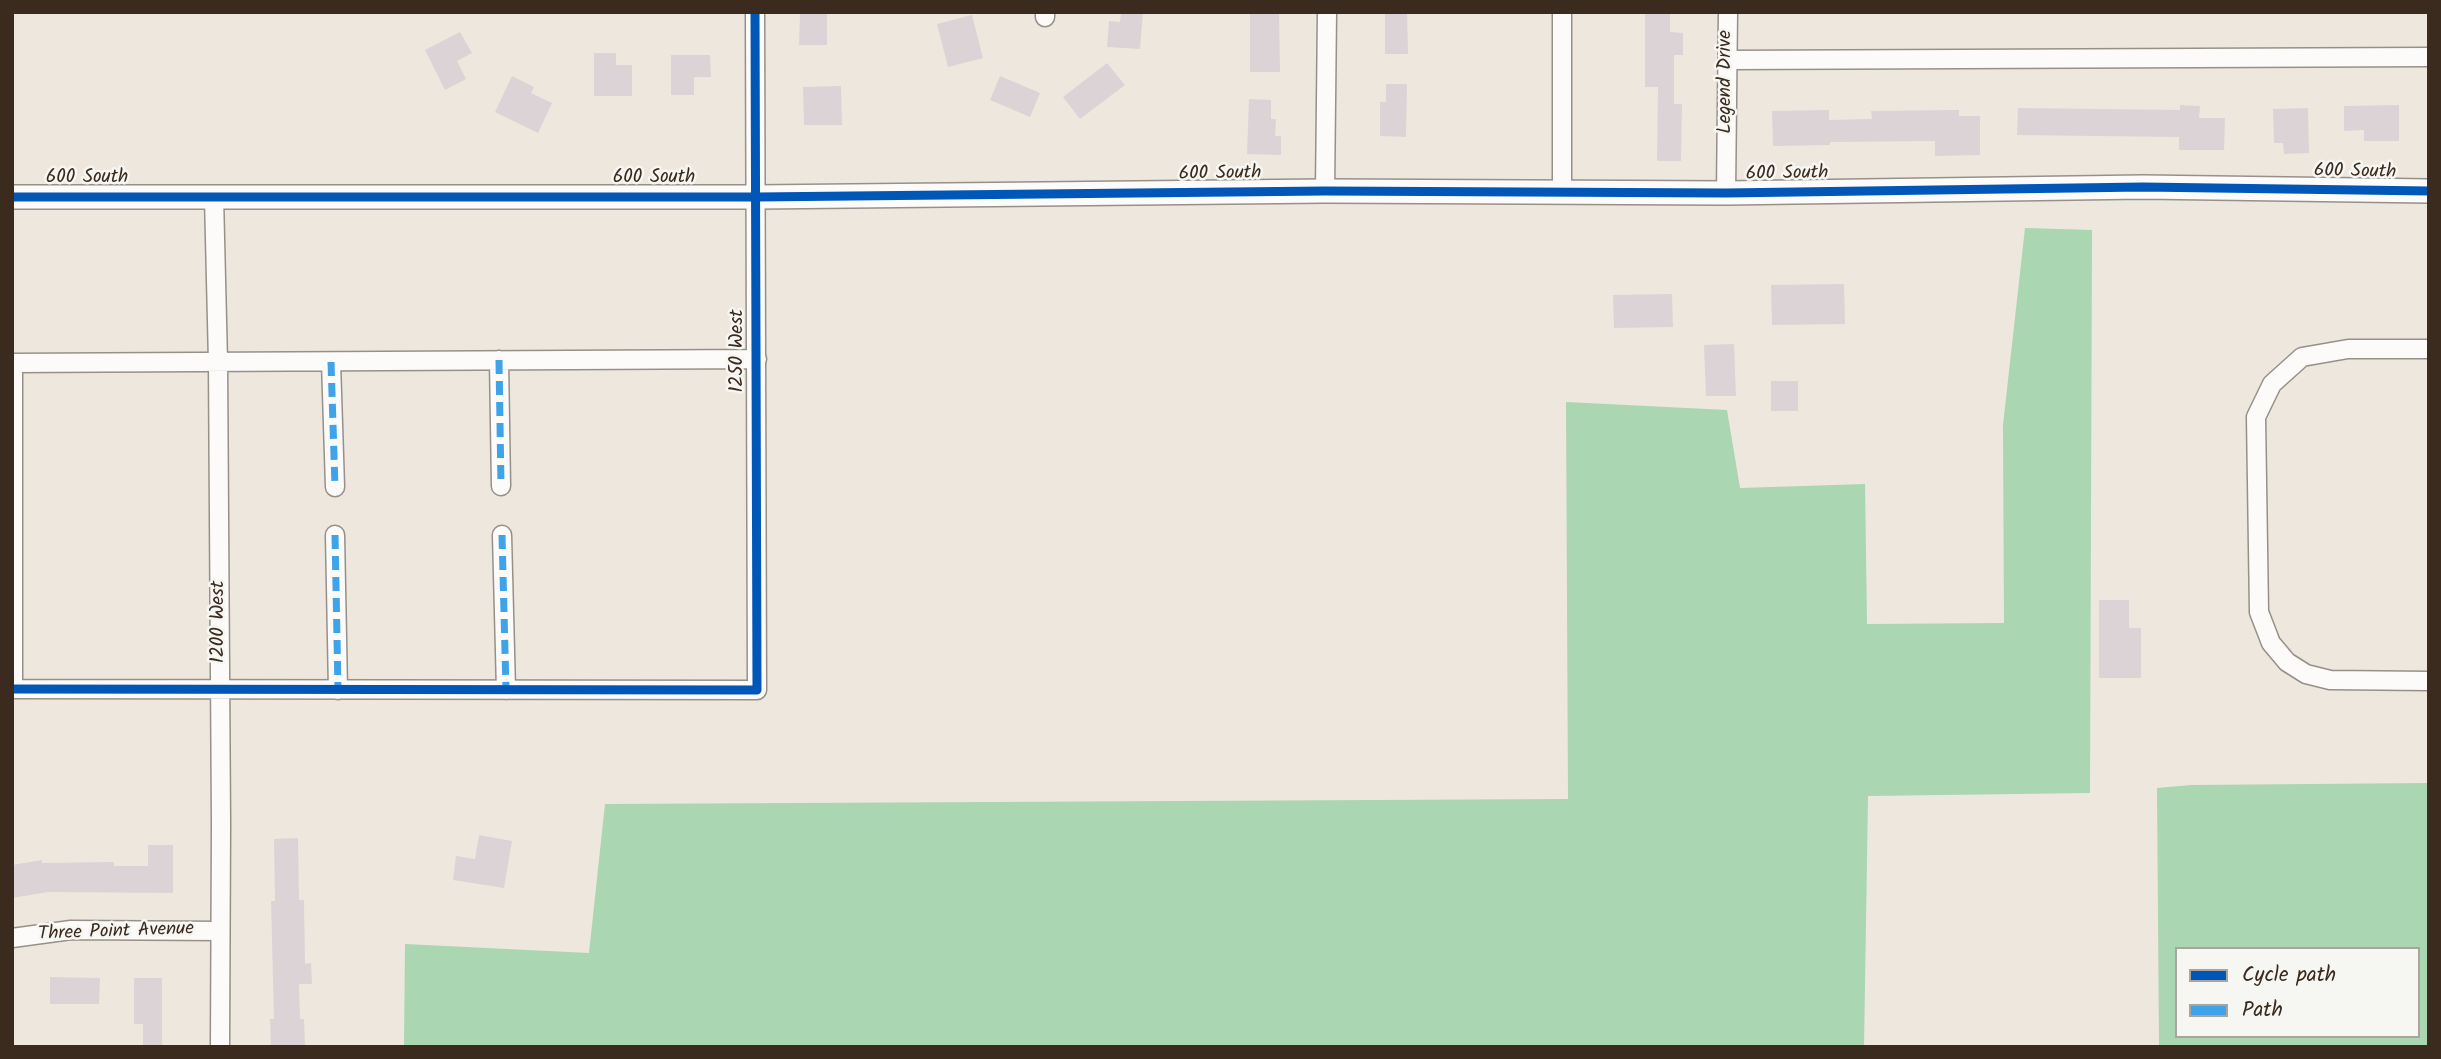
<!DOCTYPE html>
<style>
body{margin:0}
#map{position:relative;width:2441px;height:1059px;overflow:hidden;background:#eee7de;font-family:Kalam,sans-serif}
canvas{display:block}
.frame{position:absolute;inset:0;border:14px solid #3b2a1e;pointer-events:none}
.legend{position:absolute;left:2175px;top:947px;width:245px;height:91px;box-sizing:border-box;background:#f6f6f2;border:2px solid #aba49d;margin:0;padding:9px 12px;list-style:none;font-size:21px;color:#3b2a1e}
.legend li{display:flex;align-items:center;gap:14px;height:35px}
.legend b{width:35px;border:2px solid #aba49d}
</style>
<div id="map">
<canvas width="2441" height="1059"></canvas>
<div class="frame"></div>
<ul class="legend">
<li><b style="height:9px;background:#0057b8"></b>Cycle path</li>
<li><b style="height:9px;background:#3fa3ea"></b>Path</li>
</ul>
</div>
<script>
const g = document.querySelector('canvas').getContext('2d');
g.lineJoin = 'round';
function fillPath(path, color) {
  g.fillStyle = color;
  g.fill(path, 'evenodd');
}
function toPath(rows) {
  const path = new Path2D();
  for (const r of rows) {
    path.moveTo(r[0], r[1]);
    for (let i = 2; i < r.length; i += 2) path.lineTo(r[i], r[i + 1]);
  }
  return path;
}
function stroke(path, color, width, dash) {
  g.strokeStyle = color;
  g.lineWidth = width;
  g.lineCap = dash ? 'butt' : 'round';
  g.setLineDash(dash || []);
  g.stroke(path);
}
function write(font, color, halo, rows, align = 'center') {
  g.font = font + ' Kalam,sans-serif';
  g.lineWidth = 5;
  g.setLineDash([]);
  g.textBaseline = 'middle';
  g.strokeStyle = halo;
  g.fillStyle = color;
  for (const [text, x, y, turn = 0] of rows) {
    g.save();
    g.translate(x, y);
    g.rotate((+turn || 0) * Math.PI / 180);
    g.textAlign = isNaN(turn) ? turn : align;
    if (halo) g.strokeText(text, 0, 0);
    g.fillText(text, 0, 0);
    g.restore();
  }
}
fillPath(toPath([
 [2025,228,2092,230,2090,793,1868,796,1864,1047,404,1047,405,944,589,953,605,804,1568,799,1566,402,1727,410,1740,488,1865,484,1867,624,2004,623,2003,425],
 [2429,783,2429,1047,2159,1047,2157,788,2191,785],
 [2177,949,2418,949,2418,1036,2177,1036]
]), '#aad6b1');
fillPath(toPath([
 [800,12,827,12,827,45,799,45],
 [1121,12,1143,12,1140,49,1107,47,1109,21,1120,22],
 [1250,12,1279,12,1280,72,1250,72],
 [1385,12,1407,12,1408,54,1385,54],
 [1645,12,1670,12,1670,32,1683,33,1683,55,1674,55,1674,104,1682,104,1681,161,1657,161,1658,87,1645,87],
 [972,15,983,58,948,67,937,24],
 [460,32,472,53,457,61,466,79,445,90,425,50],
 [594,53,616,53,616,65,632,65,632,96,594,96],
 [671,55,710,55,711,77,694,77,694,95,671,95],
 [1107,63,1125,85,1080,119,1063,97],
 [512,76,534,87,531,93,552,103,538,133,495,112],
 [1000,76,1040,93,1030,117,990,100],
 [1386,84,1407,84,1406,137,1380,136,1380,102,1386,102],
 [841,86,842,125,804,125,803,87],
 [1249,99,1271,100,1271,119,1276,119,1275,136,1281,136,1281,155,1247,154],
 [2180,105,2200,106,2199,118,2225,118,2224,150,2179,150,2179,137,2017,135,2018,108,2180,110],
 [2399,105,2399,141,2364,141,2364,130,2344,131,2344,106],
 [2308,108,2309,153,2284,154,2283,143,2274,143,2273,109],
 [1829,110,1829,120,1872,119,1871,111,1959,110,1959,116,1980,116,1980,155,1935,156,1935,141,1830,142,1830,145,1773,146,1772,111],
 [1844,284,1845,324,1772,325,1771,285],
 [1672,294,1673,327,1614,328,1613,295],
 [1734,344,1736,396,1706,396,1704,345],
 [1771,381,1798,381,1798,411,1771,411],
 [2099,600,2129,600,2129,628,2141,628,2141,678,2099,678],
 [479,835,512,841,504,888,453,880,456,856,475,859],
 [298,838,299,900,304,900,305,964,311,963,312,984,299,984,300,1019,304,1019,305,1047,271,1047,270,1019,274,1019,271,901,275,901,274,839],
 [148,845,173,845,173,893,48,892,12,898,12,865,42,860,42,863,114,862,114,866,148,866],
 [50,977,100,978,99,1004,50,1004],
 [134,978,162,978,162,1047,143,1047,143,1024,134,1024]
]), '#dcd3d6');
const minor = toPath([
 [1562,12,1562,193],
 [1045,17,1045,12],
 [1728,60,2429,57],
 [1325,191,1327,12],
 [1726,193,1728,12],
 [214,197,218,362,221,825,220,1047],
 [2429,349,2348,349,2302,357,2272,384,2256,417,2259,612,2271,643,2287,662,2306,674,2330,680,2429,681],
 [499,360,501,486],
 [331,362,335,487],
 [12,363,757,359],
 [335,535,338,690],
 [502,535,506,690],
 [12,689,757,690,755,12],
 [13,689,13,363],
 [12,938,71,930,220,931]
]);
const major = toPath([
 [12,197,757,197,1325,191,1726,193,2143,187,2429,191]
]);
stroke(minor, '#969089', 21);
stroke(major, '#969089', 26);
stroke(minor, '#fcfbfa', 18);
stroke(major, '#fcfbfa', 23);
stroke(toPath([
 [499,360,501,486],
 [331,362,335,487],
 [335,535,338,690],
 [502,535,506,690]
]), '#3fa3ea', 7, [14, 7]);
stroke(toPath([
 [12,197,757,197,1325,191,1726,193,2143,187,2429,191],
 [12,689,757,690,755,12]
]), '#0057b8', 9);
write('19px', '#3b2a1e', '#f6f6f2', [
 ["Legend Drive",1727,82,-90],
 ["600 South",2355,173,1],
 ["600 South",1220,175,-1],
 ["600 South",1787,175,-1],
 ["600 South",87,179],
 ["600 South",654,179],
 ["1250 West",739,351,-90],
 ["1200 West",220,622,-90],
 ["Three Point Avenue",116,933,-2]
]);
</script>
